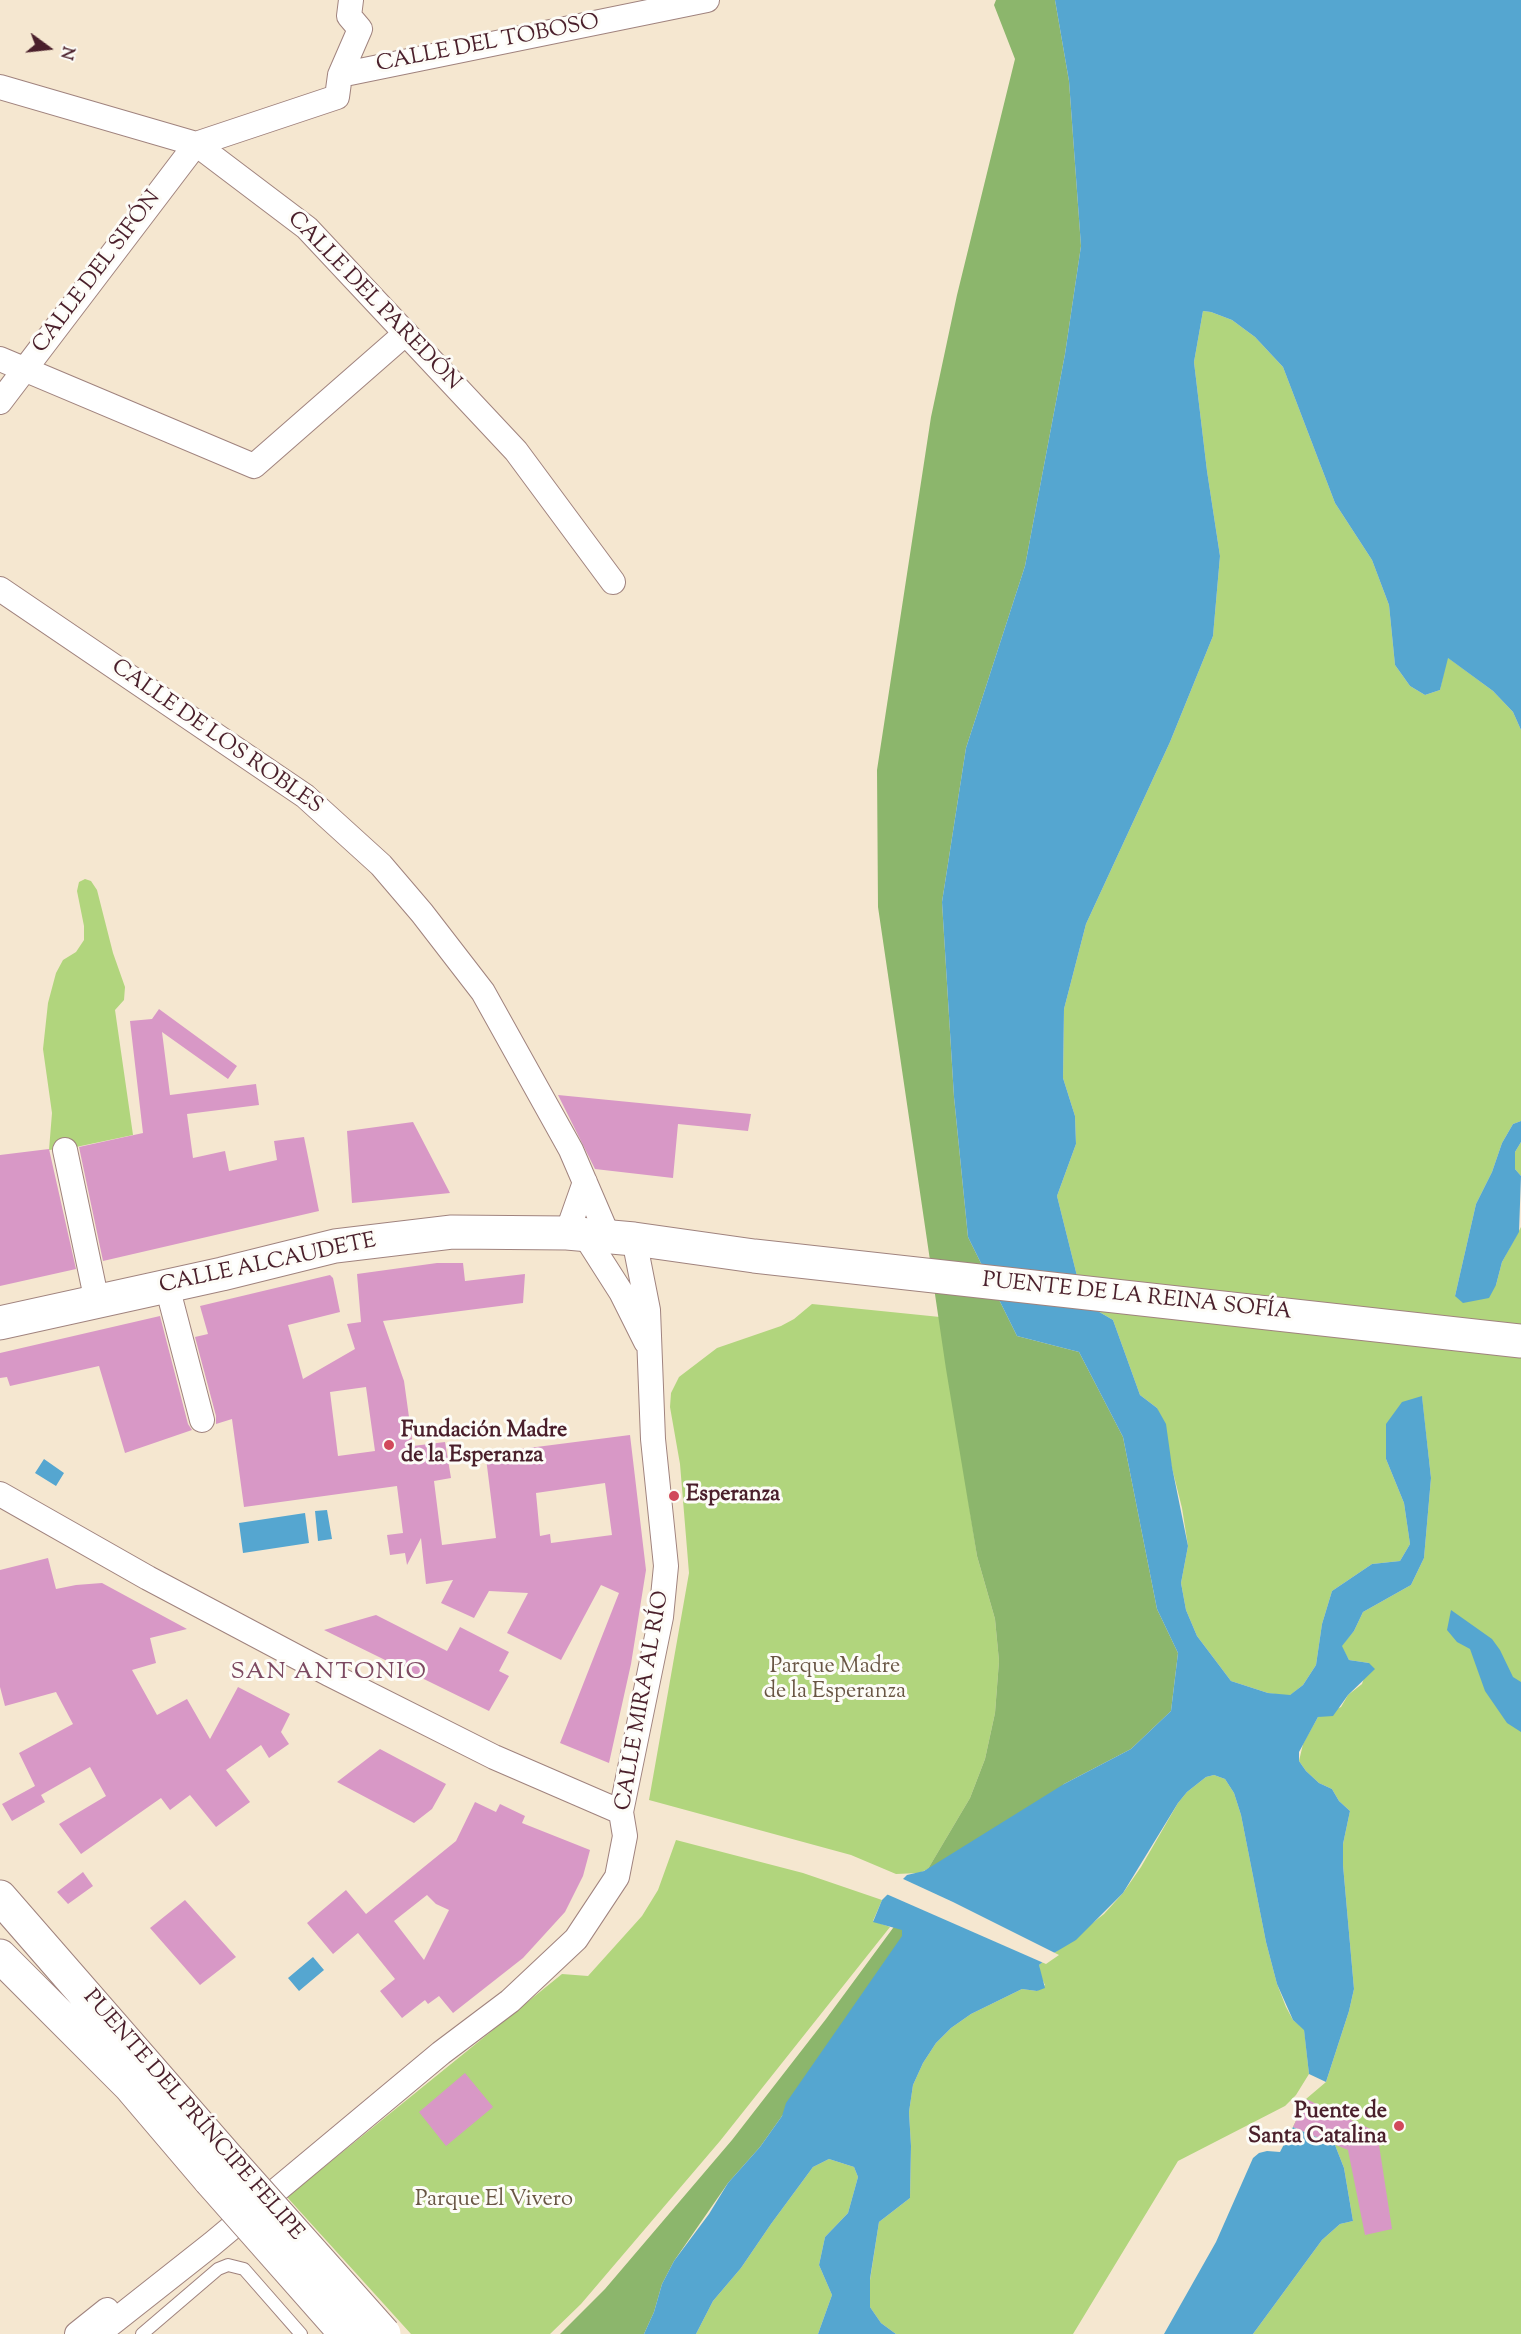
<!DOCTYPE html>
<meta charset="utf-8">
<style>
body{margin:0}
#map{position:relative;width:1521px;height:2334px;overflow:hidden;background:#f5e7d0;font-family:"Sorts Mill Goudy",serif}
canvas{display:block}
.north{position:absolute;left:18px;top:18px;width:60px;height:60px;-webkit-text-stroke:4px #fdfcf7;paint-order:stroke;rotate:105deg;font-size:16px;font-weight:700;line-height:24px;text-align:center;color:#4a1f2b}
.north::after{content:'';display:block;margin:auto;width:21px;height:27px;background:#4a1f2b;clip-path:polygon(50% 0,100% 100%,50% 72%,0 100%)}
</style>
<div id="map">
<canvas width="1521" height="2334"></canvas>
<div class="north">N</div>
</div>
<script>
const g = document.querySelector('canvas').getContext('2d');
g.lineJoin = 'round';
function fillPath(path, color) {
  g.fillStyle = color;
  g.fill(path, 'evenodd');
}
function toPath(rows) {
  const path = new Path2D();
  for (const r of rows) {
    path.moveTo(r[0], r[1]);
    for (let i = 2; i < r.length; i += 2) path.lineTo(r[i], r[i + 1]);
  }
  return path;
}
function stroke(path, color, width, dash) {
  g.strokeStyle = color;
  g.lineWidth = width;
  g.lineCap = dash ? 'butt' : 'round';
  g.setLineDash(dash || []);
  g.stroke(path);
}
function write(font, color, halo, rows, align = 'center') {
  g.font = font + ' "Sorts Mill Goudy",serif';
  g.lineWidth = 6;
  g.setLineDash([]);
  g.textBaseline = 'middle';
  g.strokeStyle = halo;
  g.fillStyle = color;
  for (const [text, x, y, turn = 0] of rows) {
    g.save();
    g.translate(x, y);
    g.rotate((+turn || 0) * Math.PI / 180);
    g.textAlign = isNaN(turn) ? turn : align;
    if (halo) g.strokeText(text, 0, 0);
    g.fillText(text, 0, 0);
    g.restore();
  }
}
fillPath(toPath([
 [1203,311,1211,312,1232,320,1255,337,1283,367,1335,503,1372,560,1389,605,1395,665,1410,686,1425,695,1440,690,1447,657,1493,691,1513,712,1521,730,1521,1121,1513,1124,1502,1143,1492,1172,1476,1204,1455,1296,1496,1285,1502,1262,1521,1227,1521,2334,1253,2334,1322,2240,1340,2224,1353,2221,1344,2168,1335,2145,1293,2127,1306,2099,1326,2082,1349,2011,1354,1989,1343,1865,1343,1844,1350,1811,1339,1801,1332,1789,1319,1783,1306,1771,1299,1761,1303,1744,1318,1717,1341,1707,1348,1695,1362,1684,1369,1663,1349,1660,1341,1646,1354,1631,1363,1612,1411,1585,1424,1558,1431,1478,1422,1397,1386,1459,1404,1503,1410,1544,1400,1561,1372,1564,1332,1591,1322,1624,1316,1665,1303,1685,1289,1696,1268,1693,1231,1681,1197,1636,1186,1610,1181,1583,1188,1546,1182,1508,1157,1408,1140,1395,1113,1320,1089,1306,1077,1276,1057,1196,1076,1144,1075,1116,1063,1078,1064,1009,1086,924,1170,742,1213,636,1220,556,1207,471,1194,362],
 [85,879,91,881,97,890,113,953,125,987,124,1000,115,1010,133,1135,76,1147,49,1150,52,1113,43,1049,48,1003,56,973,63,960,76,952,84,940,84,926,77,891,79,882],
 [1521,1142,1521,1176,1515,1169,1515,1152],
 [812,1304,940,1317,977,1556,995,1619,999,1661,995,1713,985,1759,970,1798,928,1869,919,1873,896,1874,851,1855,649,1800,689,1573,680,1464,670,1407,671,1393,679,1377,717,1348,781,1326,794,1319],
 [1214,1775,1225,1779,1234,1793,1241,1815,1266,1942,1277,1984,1286,2007,1293,2020,1304,2029,1309,2074,1296,2095,1285,2106,1178,2161,1073,2334,896,2334,881,2323,870,2307,870,2280,879,2222,910,2198,911,2146,909,2112,913,2085,923,2063,936,2043,951,2028,971,2014,1022,1989,1037,1991,1045,1985,1040,1975,1039,1965,1104,1914,1123,1893,1141,1867,1178,1803,1187,1792,1206,1777],
 [676,1840,803,1873,882,1900,873,1921,890,1927,720,2141,581,2304,550,2334,411,2334,287,2197,562,1974,588,1976,642,1916,658,1890],
 [829,2159,854,2167,858,2177,848,2213,825,2237,819,2265,832,2295,818,2334,696,2334,713,2301,741,2268,771,2224,813,2167]
]), '#b1d57d');
fillPath(toPath([
 [996,0,1055,0,1069,81,1081,246,1065,354,1025,566,966,748,942,902,954,1097,968,1237,1017,1336,1079,1352,1123,1437,1157,1609,1178,1653,1171,1711,1131,1749,1064,1784,782,2116,760,2147,728,2183,674,2261,662,2284,654,2312,644,2334,560,2334,605,2289,732,2140,826,2019,893,1928,970,1798,985,1759,995,1713,999,1661,995,1619,977,1556,946,1369,878,907,877,770,931,417,957,295,1015,59,994,5]
]), '#8cb66c');
fillPath(toPath([
 [1055,0,1521,0,1521,730,1513,712,1493,691,1448,658,1440,690,1425,695,1410,686,1395,665,1389,605,1372,560,1335,503,1283,367,1255,337,1232,320,1211,312,1203,311,1194,362,1207,471,1220,556,1213,636,1170,742,1086,924,1064,1009,1063,1078,1075,1116,1076,1144,1057,1196,1077,1276,1089,1306,1113,1320,1140,1395,1157,1408,1166,1424,1172,1467,1188,1546,1181,1583,1186,1610,1197,1636,1231,1681,1268,1693,1290,1695,1303,1685,1316,1665,1322,1624,1332,1591,1372,1564,1400,1561,1410,1544,1404,1503,1386,1459,1386,1424,1402,1402,1422,1396,1431,1478,1424,1558,1411,1585,1363,1612,1354,1631,1342,1646,1349,1660,1369,1663,1375,1669,1348,1695,1333,1716,1318,1717,1299,1752,1299,1761,1306,1771,1319,1783,1332,1789,1339,1801,1350,1811,1343,1844,1343,1865,1354,1989,1349,2011,1326,2082,1309,2074,1304,2030,1293,2020,1277,1984,1266,1942,1241,1815,1234,1793,1225,1779,1214,1775,1206,1777,1187,1792,1178,1803,1123,1893,1076,1940,1054,1953,1039,1965,1045,1988,1037,1991,1022,1989,971,2014,951,2028,936,2043,923,2063,913,2085,909,2112,911,2146,910,2198,879,2222,870,2279,870,2307,881,2323,896,2334,818,2334,832,2295,819,2265,825,2237,848,2213,858,2177,854,2167,829,2159,813,2167,771,2224,741,2268,713,2301,696,2334,644,2334,654,2312,662,2284,674,2261,709,2214,728,2183,760,2147,782,2116,786,2103,902,1936,902,1930,873,1922,882,1900,907,1875,924,1871,1064,1784,1131,1749,1171,1711,1178,1653,1157,1609,1123,1437,1079,1352,1017,1336,968,1237,954,1097,942,902,966,748,1025,566,1065,354,1081,246,1069,81],
 [1521,1121,1521,1142,1515,1152,1515,1169,1521,1176,1519,1232,1502,1262,1496,1285,1489,1298,1463,1303,1455,1296,1476,1204,1492,1172,1502,1143,1513,1124],
 [44,1459,64,1473,56,1486,35,1473],
 [327,1510,332,1539,318,1541,315,1511],
 [305,1513,309,1543,243,1553,239,1523],
 [1451,1610,1492,1639,1500,1650,1513,1677,1521,1682,1521,1732,1507,1723,1485,1691,1470,1649,1457,1642,1447,1630],
 [313,1957,324,1970,299,1991,288,1978],
 [1293,2127,1335,2145,1344,2168,1353,2221,1340,2224,1322,2240,1253,2334,1164,2334,1216,2242,1253,2158,1259,2153,1267,2151,1280,2152]
]), '#55a6d0');
fillPath(toPath([
 [901,1878,953,1902,1059,1955,1046,1964,884,1893]
]), '#f5e7d0');
fillPath(toPath([
 [159,1009,237,1066,228,1079,162,1032,170,1095,256,1084,259,1105,187,1114,193,1158,225,1151,229,1171,277,1160,274,1141,304,1137,319,1211,103,1261,79,1147,143,1133,130,1021,152,1019],
 [558,1095,751,1114,748,1131,678,1124,673,1178,595,1169],
 [413,1122,450,1193,352,1203,347,1131],
 [49,1149,76,1269,0,1286,0,1155],
 [437,1263,463,1263,465,1281,525,1274,523,1303,383,1321,404,1381,413,1446,445,1442,451,1478,434,1481,442,1545,496,1538,486,1458,506,1456,505,1451,630,1435,646,1570,631,1664,609,1763,560,1743,619,1593,601,1585,561,1660,507,1633,528,1593,489,1591,474,1618,441,1603,453,1580,426,1584,421,1538,407,1565,405,1553,390,1555,387,1535,403,1533,397,1486,244,1507,232,1419,216,1424,216,1416,195,1337,208,1334,200,1306,330,1275,333,1278,340,1312,288,1325,303,1379,355,1349,347,1324,361,1322,357,1274],
 [366,1387,375,1451,338,1456,330,1392],
 [605,1483,612,1535,551,1543,550,1534,540,1536,536,1493],
 [160,1316,188,1424,192,1430,125,1453,99,1366,10,1386,7,1377,0,1378,0,1353],
 [48,1558,56,1589,76,1585,102,1583,187,1629,150,1638,156,1663,132,1670,157,1715,187,1699,210,1739,238,1687,290,1714,281,1732,289,1744,269,1758,261,1745,226,1770,250,1802,216,1827,190,1795,170,1810,161,1798,81,1854,59,1824,106,1796,90,1767,41,1795,45,1802,12,1821,2,1804,35,1786,19,1753,73,1724,56,1692,5,1706,0,1687,0,1570],
 [376,1615,447,1651,460,1627,509,1652,499,1671,509,1676,489,1711,324,1630],
 [380,1749,446,1784,432,1809,414,1823,337,1782],
 [475,1802,496,1812,500,1804,525,1816,522,1823,590,1850,583,1876,565,1912,523,1958,453,2013,439,1996,428,2004,425,2000,402,2018,380,1991,395,1979,358,1933,333,1954,307,1923,346,1890,366,1914,456,1841],
 [427,1895,436,1904,449,1910,424,1960,394,1921],
 [83,1872,93,1886,68,1904,57,1892],
 [185,1900,236,1957,200,1985,150,1928],
 [465,2073,493,2107,446,2146,419,2112],
 [1306,2099,1377,2132,1392,2229,1365,2235,1348,2150,1293,2127]
]), '#d898c6');
const lane = toPath([
 [142,2334,218,2269,228,2265,244,2269,301,2334]
]);
const street = toPath([
 [340,75,707,0],
 [0,87,196,144,307,228,516,451,613,582],
 [196,144,337,97,340,75,360,29,349,16,351,0],
 [0,359,254,466,406,333],
 [0,402,196,144],
 [0,589,305,796,381,865,422,913,483,992,571,1150,608,1236],
 [65,1150,97,1302],
 [567,1233,585,1182],
 [584,1234,621,1292,646,1342],
 [167,1286,202,1420],
 [0,1494,148,1578,329,1674,494,1757,621,1812],
 [77,2334,107,2310],
 [98,2334,212,2244,441,2053,510,2001,576,1939,617,1877,625,1836,621,1812,661,1617,666,1566,653,1439,648,1310,634,1239]
]);
const secondary = toPath([
 [0,1323,222,1274,335,1246,452,1232,567,1233,634,1239,754,1256,1521,1341]
]);
const primary = toPath([
 [0,1897,230,2161],
 [0,1956,130,2086,210,2180]
]);
stroke(lane, '#a0837e', 14);
stroke(street, '#a0837e', 26);
stroke(secondary, '#a0837e', 35);
stroke(primary, '#a0837e', 35);
stroke(lane, '#fff', 12);
stroke(street, '#fff', 24);
stroke(secondary, '#fff', 33);
stroke(primary, '#fff', 33);
const primaryBridge = toPath([
 [230,2161,384,2334],
 [210,2180,346,2334]
]);
stroke(primaryBridge, '#a0837e', 35, []);
stroke(primaryBridge, '#fff', 33);
for (const [x, y, r, color] of [
 [389,1445,6,"#d1495b"],
 [674,1496,6,"#d1495b"],
 [1399,2126,6,"#d1495b"]
]) {
  const dot = new Path2D();
  dot.arc(x, y, r, 0, 2 * Math.PI);
  g.fillStyle = color;
  g.fill(dot);
  stroke(dot, '#fdfcf7', 2);
}
write('22px', '#4a1f2b', '#fdfcf7', [
 ["CALLE DEL TOBOSO",488,45,-11],
 ["CALLE DEL SIFÓN",98,273,-53],
 ["CALLE DEL PAREDÓN",373,302,46],
 ["CALLE DE LOS ROBLES",216,738,35],
 ["CALLE ALCAUDETE",268,1265,-12],
 ["PUENTE DE LA REINA SOFÍA",1137,1298,6],
 ["CALLE MIRA AL RÍO",644,1701,-80],
 ["PUENTE DEL PRÍNCIPE FELIPE",192,2116,49]
]);
write('bold 22px', '#4a1f2b', '#fdfcf7', [
 ["Fundación Madre",401,1432],
 ["de la Esperanza",401,1457],
 ["Esperanza",686,1496],
 ["Puente de",1387,2113,"right"],
 ["Santa Catalina",1387,2138,"right"]
], 'left');
write('22px', '#695644', '#fdfcf7', [
 ["Parque Madre",835,1668],
 ["de la Esperanza",835,1693],
 ["Parque El Vivero",494,2201]
]);
g.letterSpacing = '1.5px';
write('24px', '#7c4961', '#fdfcf7', [
 ["SAN ANTONIO",329,1674]
]);
g.letterSpacing = '0px';
</script>
